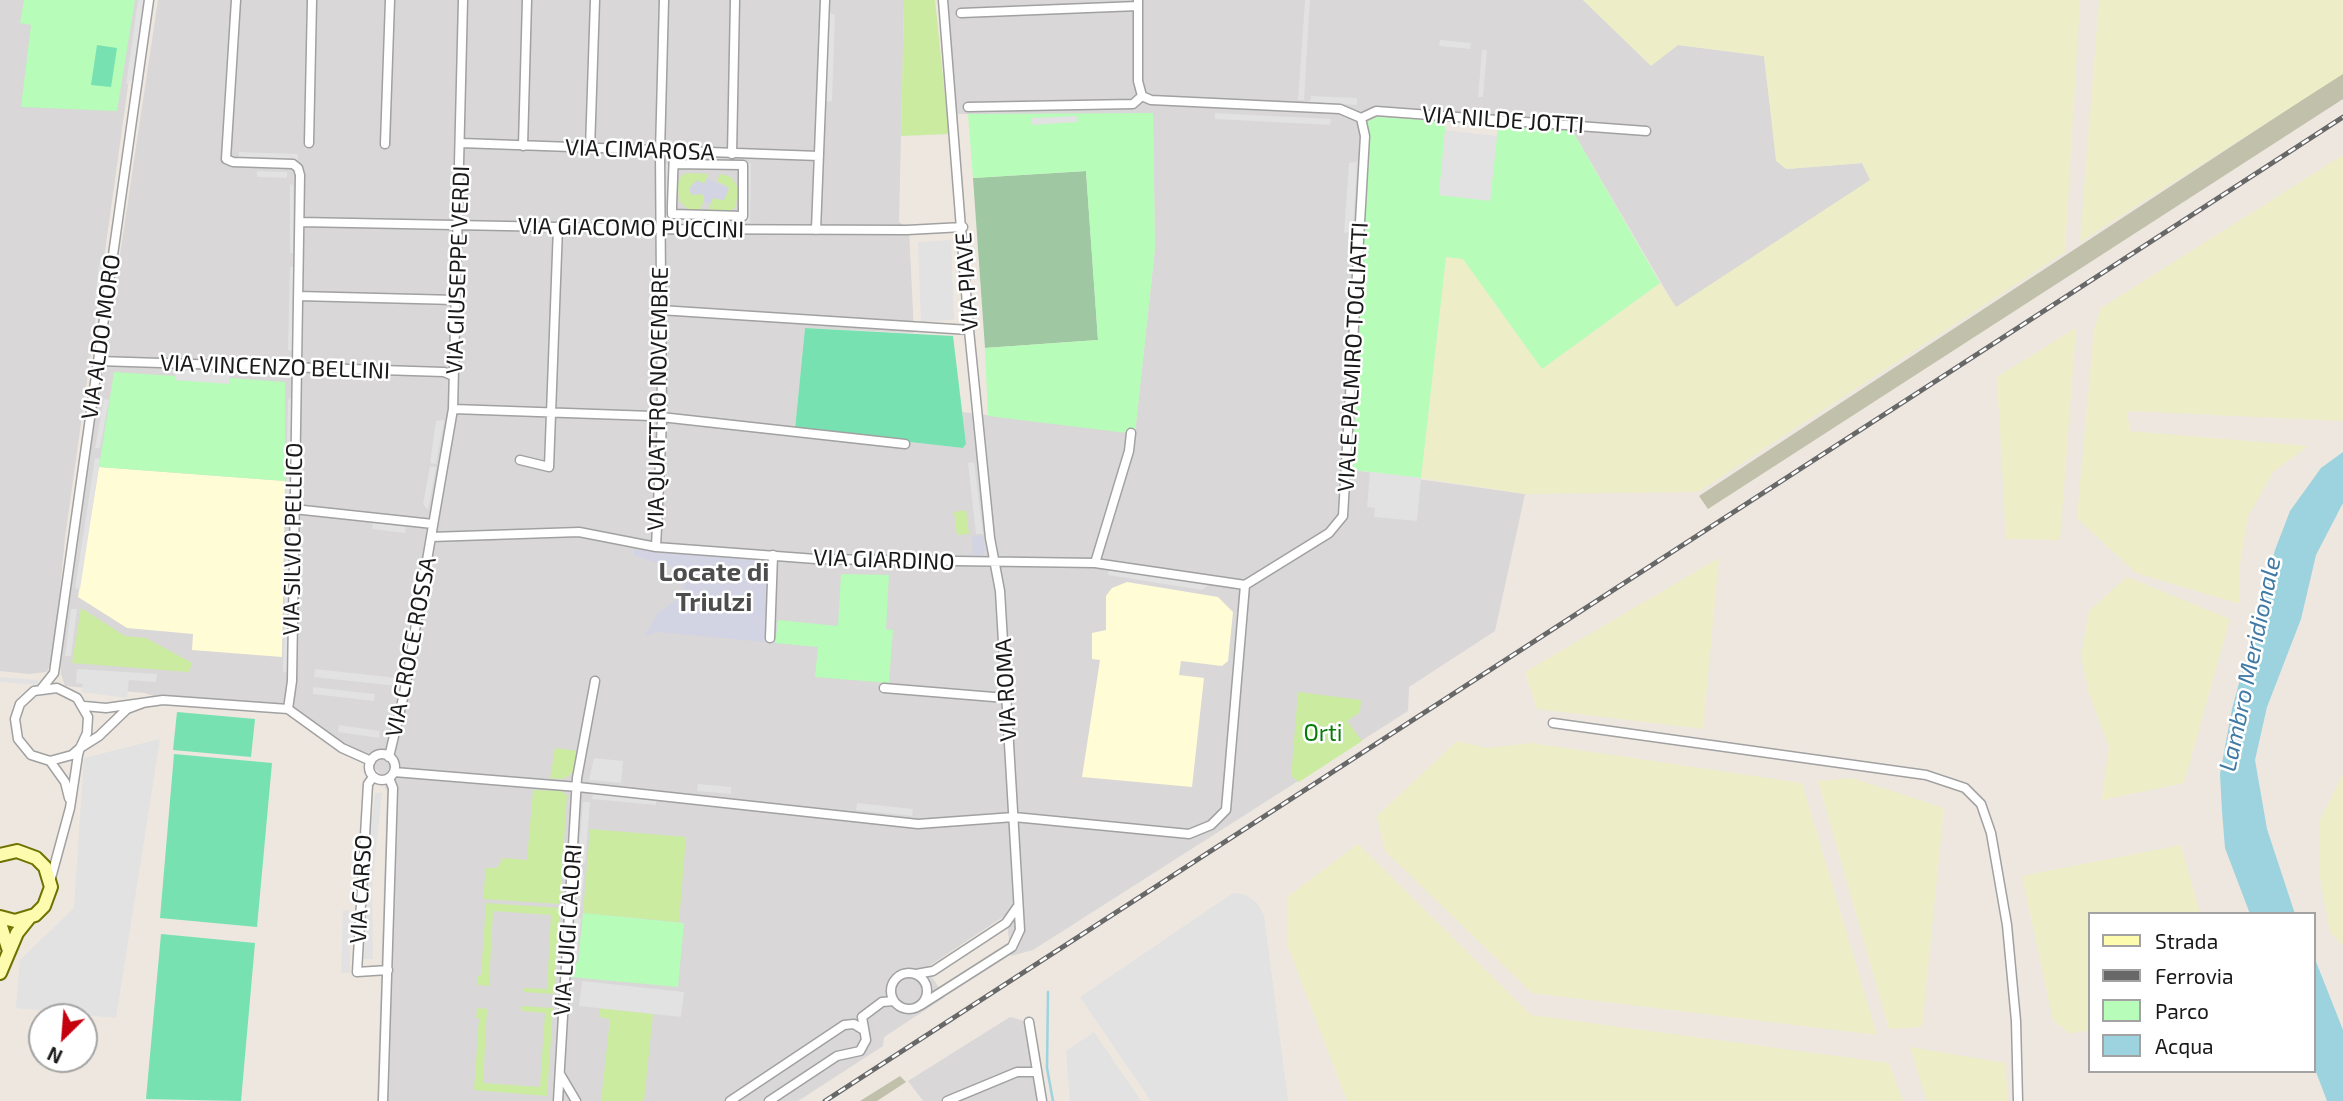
<!DOCTYPE html>
<style>
body{margin:0}
#map{position:relative;width:2343px;height:1101px;overflow:hidden;background:#ede7df;font-family:"Exo 2",sans-serif}
canvas{display:block}
.legend{position:absolute;left:2088px;top:912px;width:228px;height:161px;box-sizing:border-box;background:#fff;border:2px solid #a3a3a3;margin:0;padding:9px 12px;list-style:none;font-size:21px;color:#1a1a1a}
.legend li{display:flex;align-items:center;gap:14px;height:35px}
.legend b{width:35px;border:2px solid #a3a3a3}
.north{position:absolute;left:28px;top:1003px;width:70px;height:70px;box-sizing:border-box;background:#fff;border:2px solid #a3a3a3;border-radius:50%;rotate:205deg;font-size:19px;font-weight:700;line-height:28px;text-align:center;color:#1a1a1a}
.north::after{content:'';display:block;margin:auto;width:24px;height:32px;background:#c5000e;clip-path:polygon(50% 0,100% 100%,50% 72%,0 100%)}
</style>
<div id="map">
<canvas width="2343" height="1101"></canvas>
<ul class="legend">
<li><b style="height:9px;background:#fcfbae"></b>Strada</li>
<li><b style="height:9px;background:#686868"></b>Ferrovia</li>
<li><b style="height:19px;background:#b7fcb8"></b>Parco</li>
<li><b style="height:19px;background:#9cd3de"></b>Acqua</li>
</ul>
<div class="north">N</div>
</div>
<script>
const g = document.querySelector('canvas').getContext('2d');
g.lineJoin = 'round';
function fillPath(path, color) {
  g.fillStyle = color;
  g.fill(path, 'evenodd');
}
function toPath(rows) {
  const path = new Path2D();
  for (const r of rows) {
    if (r.length === 3) {
      path.moveTo(r[0] + r[2], r[1]);
      path.arc(r[0], r[1], r[2], 0, 2 * Math.PI);
      continue;
    }
    path.moveTo(r[0], r[1]);
    for (let i = 2; i < r.length; i += 2) path.lineTo(r[i], r[i + 1]);
  }
  return path;
}
function stroke(path, color, width, dash) {
  g.strokeStyle = color;
  g.lineWidth = width;
  g.lineCap = dash ? 'butt' : 'round';
  g.setLineDash(dash || []);
  g.stroke(path);
}
function write(font, color, halo, rows, align = 'center') {
  g.font = font + ' "Exo 2",sans-serif';
  g.lineWidth = 5;
  g.setLineDash([]);
  g.textBaseline = 'middle';
  g.strokeStyle = halo;
  g.fillStyle = color;
  for (const [text, x, y, turn = 0] of rows) {
    g.save();
    g.translate(x, y);
    g.rotate((+turn || 0) * Math.PI / 180);
    g.textAlign = isNaN(turn) ? turn : align;
    if (halo) g.strokeText(text, 0, 0);
    g.fillText(text, 0, 0);
    g.restore();
  }
}
fillPath(toPath([
 [0,0,140,0,65,538,54,654,47,672,29,674,0,671],
 [158,0,904,0,899,222,909,229,914,333,805,328,795,429,963,448,966,444,962,412,1135,433,1155,248,1153,114,955,114,944,0,1583,0,1651,65,1678,45,1764,56,1777,161,1787,169,1862,163,1871,180,1676,308,1572,130,1377,117,1367,122,1353,470,1525,494,1495,631,1409,687,1408,711,1033,950,1011,956,1006,915,926,968,945,997,884,1037,883,1046,798,1101,377,1101,387,791,378,771,287,710,168,701,145,693,65,686,61,674,60,656],
 [1010,1017,1028,1022,1042,1101,923,1101,908,1081]
]), '#d9d7d7');
fillPath(toPath([
 [99,467,285,481,282,657,192,650,193,634,127,628,78,597],
 [1127,582,1218,597,1233,612,1228,661,1222,666,1181,661,1179,675,1204,678,1192,787,1082,777,1100,660,1092,659,1092,633,1106,630,1106,596,1112,588]
]), '#fffcd6');
fillPath(toPath([
 [2343,73,2343,99,1708,509,1699,496],
 [900,1076,906,1082,877,1101,860,1101]
]), '#c1c0aa');
fillPath(toPath([
 [1583,0,2080,0,2065,252,1698,492,1525,494,1421,478,1446,257,1463,259,1542,369,1660,283,1676,307,1870,180,1862,163,1786,169,1776,161,1764,56,1678,45,1651,66],
 [2099,0,2343,0,2343,74,2080,242],
 [2343,155,2343,421,2127,411,2130,431,2308,446,2273,472,2248,517,2240,564,2240,604,2136,573,2077,518,2094,329,2101,308],
 [2076,328,2060,540,2006,539,1997,377],
 [1719,558,1703,729,1537,709,1525,672],
 [2127,577,2230,619,2184,783,2102,800,2109,747,2089,693,2081,656,2089,611],
 [1457,741,1487,748,1531,743,1802,783,1877,1035,1532,993,1385,851,1377,816],
 [2343,774,2343,945,2330,932,2320,878,2319,822],
 [1852,778,1944,808,1922,1027,1889,1029,1818,781],
 [1358,844,1531,1015,1889,1063,1903,1101,1347,1101,1287,944,1287,897],
 [2181,845,2200,914,2089,914,2089,1030,2070,1034,2053,1020,2022,876],
 [1910,1047,2005,1063,2008,1101,1927,1101]
]), '#edeec8');
fillPath(toPath([
 [904,0,935,0,949,134,901,136],
 [687,173,708,174,705,183,699,182,704,200,700,210,689,210,679,201,678,184,681,176],
 [720,174,731,177,738,188,736,206,730,213,709,210,712,198,721,200,726,186,717,181],
 [966,510,969,534,957,535,954,512],
 [81,608,125,636,146,638,192,663,189,672,72,663],
 [1298,692,1361,700,1360,712,1347,721,1362,741,1299,782,1291,776],
 [555,748,578,751,573,773,563,779,550,778],
 [533,790,561,791,567,795,560,904,483,899,486,868,497,868,503,858,527,860],
 [590,829,686,837,679,922,583,913],
 [486,903,560,908,554,994,524,992,524,988,547,989,551,915,493,911,489,986,478,985,478,976,481,975],
 [522,1006,553,1008,547,1096,474,1090,479,1018,476,1018,477,1008,487,1009,483,1083,540,1087,545,1013,522,1011],
 [600,1008,653,1014,644,1101,601,1101,610,1019,599,1017]
]), '#cbeba1');
fillPath(toPath([
 [1086,171,1098,340,985,348,973,178]
]), '#9fc7a2');
fillPath(toPath([
 [24,0,135,0,117,111,21,107,31,25,20,23],
 [1153,113,1155,248,1135,434,988,416,985,348,1098,340,1086,171,973,178,968,114],
 [1377,117,1446,121,1439,195,1490,200,1498,125,1572,130,1660,283,1542,369,1463,259,1446,257,1421,478,1353,470,1367,122],
 [114,372,175,376,175,380,229,383,230,378,285,382,285,481,99,467],
 [841,574,889,575,886,629,893,630,889,683,815,677,818,647,775,643,778,620,838,626],
 [583,913,684,923,678,987,570,977,571,966,578,962]
]), '#b7fcb8');
fillPath(toPath([
 [97,45,117,48,111,87,91,85],
 [805,328,953,336,966,444,963,448,795,429],
 [177,712,255,719,251,757,173,750],
 [174,754,272,763,257,927,160,918],
 [161,934,255,943,241,1101,146,1099]
]), '#77e1b1');
fillPath(toPath([
 [138,0,145,0,133,79,126,85],
 [1305,0,1310,0,1304,100,1298,100],
 [828,12,835,15,832,101,826,102],
 [1440,40,1471,43,1470,49,1439,46],
 [1482,50,1487,50,1483,97,1478,97],
 [1311,96,1357,98,1357,105,1310,102],
 [1215,113,1331,119,1330,125,1215,119],
 [1077,116,1077,122,1032,125,1032,118],
 [1445,130,1497,136,1490,201,1439,195],
 [239,152,298,154,298,160,239,158],
 [1357,162,1353,231,1344,233,1349,163],
 [746,163,751,163,750,223,746,223],
 [665,164,669,164,669,218,665,218],
 [257,171,287,172,287,178,257,177],
 [290,184,293,185,293,253,290,253],
 [673,220,740,220,741,225,673,224],
 [951,240,954,320,921,322,918,242],
 [109,257,103,296,95,299,99,265],
 [290,267,293,267,292,351,288,350],
 [176,368,230,372,229,384,175,380],
 [293,396,290,491,286,496,288,400],
 [104,399,109,400,100,448,95,448],
 [444,420,436,464,430,463,436,421],
 [95,458,100,459,80,589,75,588],
 [974,462,983,534,976,534,968,463],
 [430,466,436,467,428,510,423,504],
 [1370,472,1421,478,1417,521,1374,517,1375,508,1367,507],
 [373,523,406,527,405,533,372,529],
 [291,530,289,670,283,673,286,534],
 [1109,569,1207,585,1207,586,1202,590,1108,575],
 [413,596,416,597,402,688,399,688],
 [71,609,77,609,71,656,65,656],
 [77,669,157,674,156,682,129,680,127,698,82,692,83,684,76,683],
 [315,669,397,678,396,686,314,677],
 [0,677,38,680,38,685,0,682],
 [313,687,375,694,374,701,313,694],
 [339,725,380,731,379,738,338,732],
 [160,739,116,1018,16,1008,20,960,74,908,84,758],
 [594,758,623,761,621,783,589,780],
 [698,784,731,787,731,794,697,791],
 [375,793,382,793,372,887,373,959,364,959,365,885],
 [593,793,656,798,656,805,592,799],
 [583,802,590,802,585,863,578,862],
 [857,803,913,809,912,816,856,810],
 [578,874,584,875,581,907,575,906],
 [1233,893,1246,895,1257,903,1264,915,1288,1101,1151,1101,1080,997],
 [343,910,350,911,350,973,341,973],
 [574,918,581,918,577,960,571,959],
 [582,981,684,992,681,1017,579,1006],
 [1094,1032,1141,1101,1070,1101,1066,1051]
]), '#e2e2e2');
fillPath(toPath([
 [698,179,699,182,705,183,706,179,726,186,729,189,724,200,713,198,710,204,704,202,704,194,691,195,689,188],
 [983,535,985,548,982,557,965,560,963,556,973,554,972,537],
 [634,549,754,560,769,578,768,626,777,626,775,643,657,632,645,636,657,614,681,596,688,572,634,556]
]), '#d3d4e3');
fillPath(toPath([
 [2343,452,2343,503,2316,555,2301,619,2267,707,2255,760,2267,829,2295,914,2250,914,2225,848,2222,811,2220,774,2232,709,2275,550,2290,511,2321,468],
 [2313,954,2343,1030,2343,1101,2327,1101,2313,1064]
]), '#9cd3de');
stroke(toPath([
 [1048,992,1047,1068,1053,1101]
]), '#9cd3de', 2.5);
const street = toPath([
 [236,0,226,159,233,162,293,164,298,168,300,175,292,681,288,709],
 [1138,0,1138,81,1142,96],
 [961,13,1138,6],
 [1142,96,1151,100,1340,109,1361,118],
 [968,107,1133,104,1142,96],
 [1361,118,1376,111,1646,131],
 [309,143,312,0],
 [461,143,819,156],
 [385,144,390,0],
 [523,146,527,0],
 [590,149,595,0],
 [732,154,735,0],
 [674,164,743,165,743,216,672,214,672,205,674,152],
 [300,222,660,229,907,230,963,227],
 [816,230,825,0],
 [298,296,456,300],
 [660,310,969,330],
 [98,361,444,372,451,375],
 [453,409,652,416,905,444],
 [520,460,549,467,558,227],
 [294,509,433,524],
 [431,537,579,532,656,547,816,559,1095,563,1245,585],
 [656,547,662,420,660,152,664,0],
 [1095,563,1129,451,1131,433],
 [1245,585,1329,533,1343,516,1365,136,1361,118],
 [770,638,773,555],
 [42,688,54,673,149,0],
 [884,688,1006,698],
 [84,706,106,708,163,700,288,709,342,748,371,761],
 [1553,723,1926,775,1965,788,1981,804,1991,833,2007,925,2016,1021,2018,1101],
 [382,767,13],
 [389,757,404,694,453,409,463,0],
 [50,761,65,782,69,798],
 [394,772,578,787,918,824,1014,817,1189,834,1211,825,1226,810,1245,585],
 [373,777,368,784,357,972,388,970],
 [51,878,70,808,78,755,80,748,87,733,88,717,77,698,57,688,34,691,20,704,15,719,18,739,31,755,50,761,72,755,80,748,99,736,127,709,143,703],
 [909,991,18],
 [916,974,933,971,1006,923,1018,906],
 [921,1005,1012,947,1020,930,1000,591,990,538,969,330,943,0],
 [1029,1022,1042,1101],
 [560,1074,576,1101],
 [383,1101,393,788,389,778],
 [558,1101,577,778,595,681],
 [730,1101,844,1025,854,1024,862,1029],
 [769,1101,837,1056,860,1051,866,1040,862,1017,882,1002,894,1001],
 [947,1101,1017,1072,1037,1072]
]);
const secondary = toPath([
 [0,855,17,851,36,858,45,867,51,887,44,906,35,915,15,921,0,917],
 [0,923,9,951],
 [0,973,17,933,29,918]
]);
stroke(street, '#a1a1a1', 11);
stroke(secondary, '#6e7300', 16);
stroke(street, '#fff', 8);
stroke(secondary, '#fcfbae', 12);
const rail = toPath([
 [825,1101,2343,117]
]);
stroke(rail, '#686868', 5);
stroke(rail, '#fff', 2.5, [8]);
write('23px', '#1a1a1a', '#fff', [
 ["VIA NILDE JOTTI",1503,120,4],
 ["VIA CIMAROSA",640,150,2],
 ["VIA GIACOMO PUCCINI",631,228,1],
 ["VIA GIUSEPPE VERDI",458,270,-88],
 ["VIA PIAVE",967,282,-94],
 ["VIA ALDO MORO",101,337,-82],
 ["VIALE PALMIRO TOGLIATTI",1353,357,-87],
 ["VIA VINCENZO BELLINI",275,367,2],
 ["VIA QUATTRO NOVEMBRE",658,399,-89],
 ["VIA SILVIO PELLICO",293,539,-89],
 ["VIA GIARDINO",884,560,2],
 ["VIA CROCE ROSSA",411,647,-79],
 ["VIA ROMA",1006,690,-93],
 ["VIA CARSO",361,889,-87],
 ["VIA LUIGI CALORI",568,930,-86]
]);
write('23px', '#067b07', '#fff', [
 ["Orti",1323,733]
]);
write('italic 24px', '#417aa5', '#fff', [
 ["Lambro Meridionale",2250,664,-78]
]);
write('bold 26px', '#4d4d4d', '#fff', [
 ["Locate di",714,572],
 ["Triulzi",714,602]
]);
</script>
